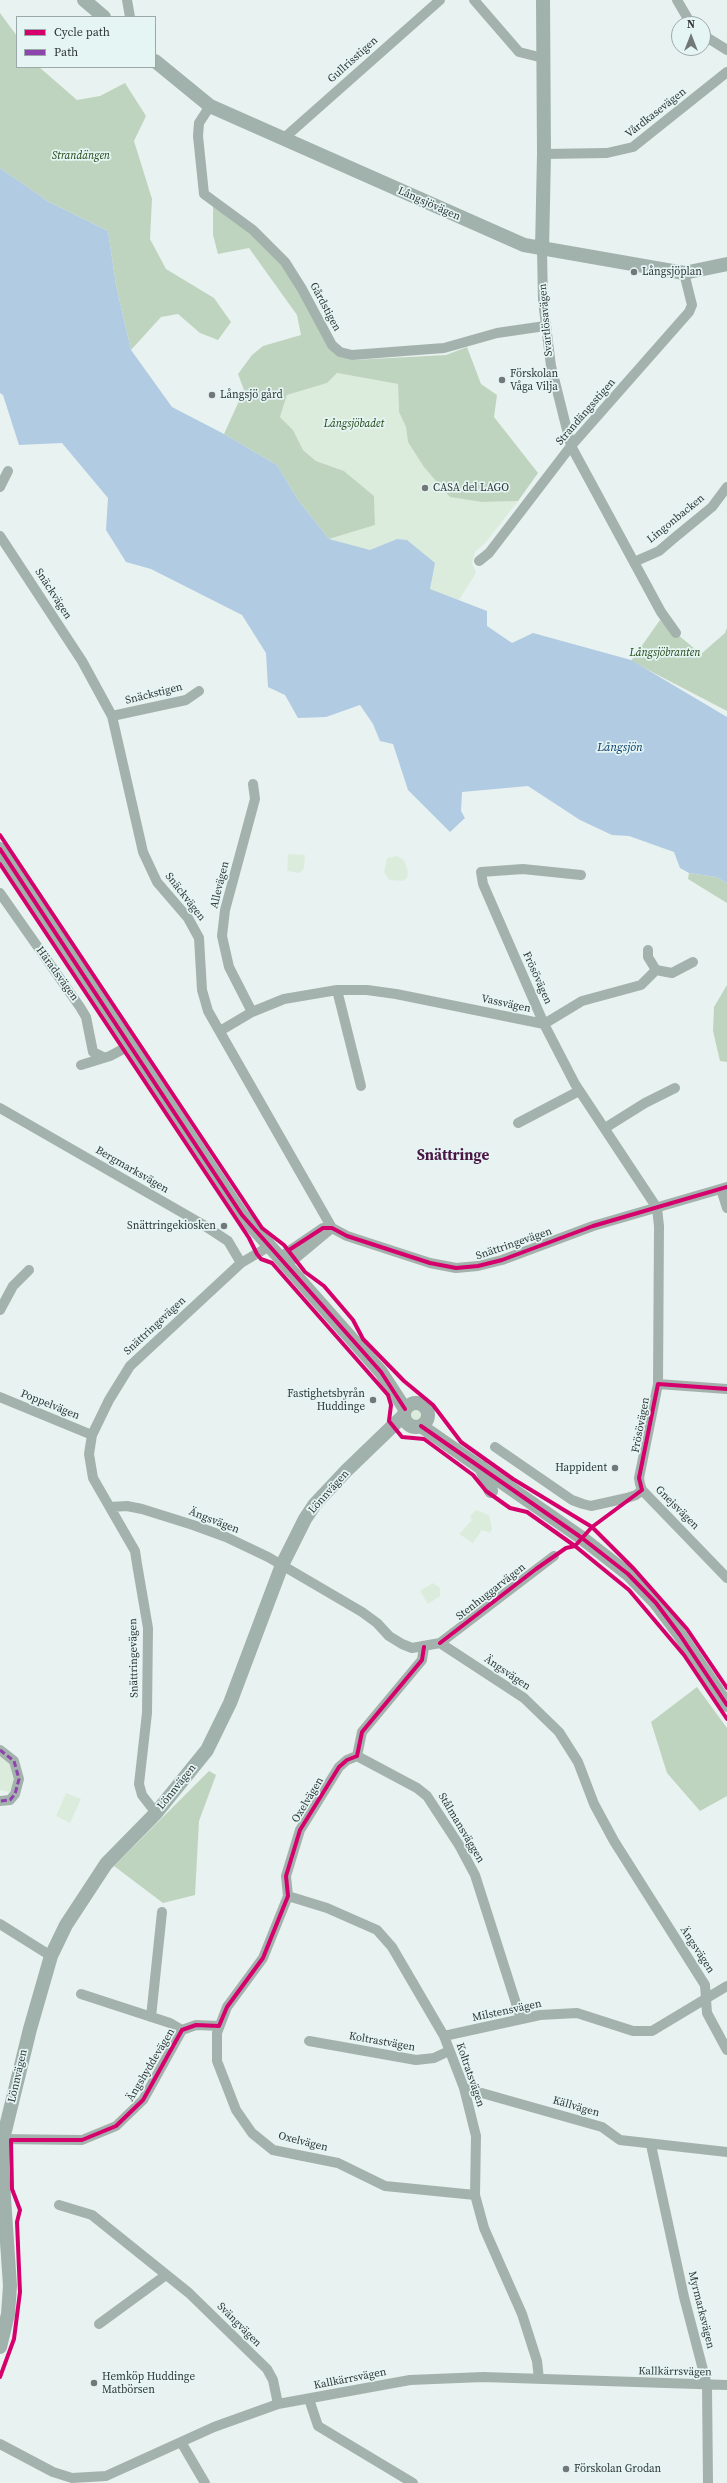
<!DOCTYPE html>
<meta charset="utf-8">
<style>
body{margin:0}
#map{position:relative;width:727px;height:2483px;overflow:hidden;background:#e8f2f0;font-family:"Source Serif 4",serif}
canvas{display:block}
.legend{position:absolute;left:16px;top:16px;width:140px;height:52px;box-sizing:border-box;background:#e5f5f4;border:1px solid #9da9a8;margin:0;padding:5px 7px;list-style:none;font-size:12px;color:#313736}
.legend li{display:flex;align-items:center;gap:8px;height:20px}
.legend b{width:20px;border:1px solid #9da9a8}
.north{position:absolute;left:671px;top:16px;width:40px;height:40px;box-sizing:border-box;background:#e5f5f4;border:1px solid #9da9a8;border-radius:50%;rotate:0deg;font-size:11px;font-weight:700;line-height:16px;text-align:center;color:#313736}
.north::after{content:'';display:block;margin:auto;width:14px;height:18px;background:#717877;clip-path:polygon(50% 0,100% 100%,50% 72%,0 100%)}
</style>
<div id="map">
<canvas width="727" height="2483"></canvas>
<ul class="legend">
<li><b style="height:5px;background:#d6006c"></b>Cycle path</li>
<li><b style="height:5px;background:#8e44ad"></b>Path</li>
</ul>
<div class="north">N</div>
</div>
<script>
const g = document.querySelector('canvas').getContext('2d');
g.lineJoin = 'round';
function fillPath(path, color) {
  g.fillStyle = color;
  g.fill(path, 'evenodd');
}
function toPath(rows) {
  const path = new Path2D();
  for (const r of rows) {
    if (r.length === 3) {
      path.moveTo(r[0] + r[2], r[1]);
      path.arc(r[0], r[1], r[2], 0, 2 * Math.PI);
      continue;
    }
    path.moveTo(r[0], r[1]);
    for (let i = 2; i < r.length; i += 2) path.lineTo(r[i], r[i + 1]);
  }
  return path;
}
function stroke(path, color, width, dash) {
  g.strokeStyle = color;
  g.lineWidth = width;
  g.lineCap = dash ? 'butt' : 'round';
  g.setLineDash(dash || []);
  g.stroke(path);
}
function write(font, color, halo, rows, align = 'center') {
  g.font = font + ' "Source Serif 4",serif';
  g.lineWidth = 3.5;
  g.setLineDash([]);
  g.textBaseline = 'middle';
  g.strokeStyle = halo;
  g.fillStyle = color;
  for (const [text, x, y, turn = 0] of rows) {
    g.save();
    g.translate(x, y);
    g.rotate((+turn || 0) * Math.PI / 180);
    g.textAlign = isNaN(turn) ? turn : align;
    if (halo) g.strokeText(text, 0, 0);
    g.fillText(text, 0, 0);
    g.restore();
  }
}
fillPath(toPath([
 [337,373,398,384,399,412,406,427,408,442,482,502,518,501,486,542,475,552,472,563,476,573,459,600,429,589,397,539,370,551,329,539,375,525,374,496,344,471,316,461,303,450,293,430,280,417,287,395,327,383],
 [288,854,305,855,304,868,300,873,287,871],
 [397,856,404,860,408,871,407,878,402,881,389,880,384,872,387,858],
 [417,1415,9],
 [476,1510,489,1515,492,1528,490,1533,482,1530,473,1543,459,1534,472,1520,470,1516],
 [433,1583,440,1588,440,1596,428,1604,420,1591],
 [0,1751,12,1763,16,1782,9,1792,0,1790],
 [66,1793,81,1799,70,1823,56,1816]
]), '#dcecdc');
fillPath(toPath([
 [0,13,17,36,17,67,39,67,77,100,100,96,125,83,146,116,134,141,152,199,150,239,166,269,214,298,231,322,218,340,200,333,178,314,161,317,131,350,116,285,108,231,49,202,0,168],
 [213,200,285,262,345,358,353,360,446,355,467,347,481,384,497,395,494,417,538,473,518,501,482,502,450,497,424,467,408,442,406,427,399,412,398,384,337,373,327,383,287,395,280,417,293,430,303,450,316,461,344,471,374,496,375,525,329,539,298,500,277,465,224,434,244,390,238,374,252,355,263,346,301,335,297,315,249,248,218,254,213,235],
 [660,620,701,654,725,633,727,628,727,711,631,661],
 [689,873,716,877,727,883,727,903,688,879],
 [727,985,727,1062,720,1061,713,1031,714,1007],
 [697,1687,727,1728,727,1796,700,1811,667,1773,651,1722],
 [209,1771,216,1775,199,1821,195,1895,163,1903,114,1866]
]), '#bfd4be');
fillPath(toPath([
 [0,168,49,202,108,231,116,285,131,350,172,407,224,434,277,465,298,500,329,539,370,550,397,539,407,540,435,563,430,589,487,611,487,626,512,643,533,633,631,660,727,717,727,883,716,877,689,873,680,868,674,852,629,836,612,835,580,820,528,786,462,792,461,811,465,818,450,832,408,790,393,744,380,741,373,724,360,705,326,717,298,718,285,695,268,687,266,653,242,615,151,569,126,562,106,530,108,498,62,443,19,445,3,395,0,393]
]), '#b1cbe3');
stroke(toPath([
 [127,0,130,17],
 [474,0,519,52,543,58],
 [677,0,691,24],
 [703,35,727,50],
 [210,106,199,123,198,136,204,194,253,230,285,262,302,289,332,345,340,352,352,355,444,348,497,333,545,326],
 [283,139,440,0],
 [544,154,607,153,633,147,727,72],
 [542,250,543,301,551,366,571,446,661,612,676,633],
 [0,487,8,471],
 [0,536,82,661,112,716,143,852,157,882,188,918,199,938,202,990,208,1011,332,1228],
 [479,561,489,553,571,446,689,312,692,305,684,273],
 [634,562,659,551,673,539,712,507,727,487],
 [112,716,186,700,199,691],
 [581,875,523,869,481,872,483,884,544,1024,575,1084,657,1208,659,1226,658,1384,639,1478,640,1484,642,1490,727,1578],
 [0,893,80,1007,86,1017,93,1052,103,1057],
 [648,950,648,957,656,970],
 [337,990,361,1086],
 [252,1012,229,967,222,936,225,910,255,799,253,784],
 [220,1031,252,1012,284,999,337,990,367,990,396,994,544,1024,582,1001,641,985,656,970,672,973,693,962],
 [81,1065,110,1056,129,1046],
 [0,1108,202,1224,228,1241,241,1263],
 [518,1123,579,1091],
 [605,1128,645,1103,675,1088],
 [721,1189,727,1208],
 [279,1258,323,1228,332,1228,347,1236,430,1263,456,1268,478,1266,502,1260,593,1226,727,1187],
 [284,1263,296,1258,332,1228],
 [0,1310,13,1286,29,1270],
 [658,1384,727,1389],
 [0,1397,92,1435],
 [495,1447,572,1500,583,1504,591,1506,627,1498,636,1495,642,1490],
 [110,1507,127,1506,142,1509,193,1525,226,1537,268,1557,362,1612,377,1623,389,1636,402,1644,412,1648,440,1643,524,1698,559,1732,578,1762,594,1804,614,1841,705,1985,707,2013,727,2050],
 [440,1643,554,1556],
 [424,1647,422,1660,362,1732,357,1756,347,1760,339,1767,300,1830,286,1876,288,1896,263,1958,227,2007,217,2033,217,2061,236,2110,252,2133,273,2150,338,2163,385,2186,475,2195],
 [0,1750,14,1761,19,1779,15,1794,10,1800,0,1801],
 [357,1756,417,1788,427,1796,459,1845,475,1875,521,2019],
 [156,1813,142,1795,139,1784,147,1713,148,1628,137,1564,135,1551,93,1478,89,1454,92,1435,109,1400,130,1366,241,1263,268,1247],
 [288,1896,327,1908,377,1930,392,1947,444,2036,464,2088,476,2136,475,2195,484,2228,522,2314,537,2361,539,2379],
 [0,1924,51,1956],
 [81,1994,170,2023,182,2030],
 [151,2017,162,1912],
 [444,2036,540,2015,577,2013,633,2031,652,2031,727,1986],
 [309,2041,416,2060,434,2058,449,2051],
 [464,2088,602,2127,620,2140,727,2152],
 [0,2139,82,2140,116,2126,143,2100,182,2030,196,2025,219,2026],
 [651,2145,684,2297,707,2385,708,2483],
 [59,2205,92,2215,189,2293,267,2369,273,2380,278,2404],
 [99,2324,166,2275],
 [309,2399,318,2426,413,2483],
 [181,2442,205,2483],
 [0,2444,53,2472,72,2478,106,2476,214,2427,278,2404,410,2380,483,2377,727,2385]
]), '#a4b2ad', 10);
stroke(toPath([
 [84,0,104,17],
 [155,61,210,106,524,245,684,273,727,264],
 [542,250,544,154,543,0],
 [0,849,242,1215,381,1372,405,1409],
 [416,1415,12],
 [421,1426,582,1538,628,1574,656,1603,680,1635,727,1705],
 [481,1467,491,1491],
 [0,2347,8,2314,10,2286,2,2168,3,2139,30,2029,51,1956,66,1925,106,1864,156,1813,207,1750,230,1703,282,1565,305,1519,315,1504,346,1471,403,1416]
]), '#a1b1ab', 14);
stroke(toPath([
 [0,1750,14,1761,19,1779,15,1794,10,1800,0,1801]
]), '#8e44ad', 3, [6, 3]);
stroke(toPath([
 [0,835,262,1228,284,1245,305,1272,324,1286,353,1320,363,1339,404,1381,433,1405,461,1442,513,1479,592,1527,634,1569,687,1629,727,1688],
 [0,849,242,1215,381,1372,405,1409],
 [0,864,249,1238,257,1254,261,1259,272,1263,388,1395,391,1405,389,1421,402,1437,424,1439,473,1475,486,1491,510,1508,527,1512,575,1546,629,1590,684,1655,727,1719],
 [289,1250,323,1228,332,1228,347,1236,430,1263,456,1268,478,1266,502,1260,593,1226,727,1187],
 [421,1426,582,1538,628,1574,656,1603,680,1635,727,1705],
 [440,1643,536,1569,566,1548,575,1546,592,1527,642,1490,639,1478,658,1384,727,1389],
 [0,2377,14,2339,20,2292,17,2222,20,2210,12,2189,11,2140,82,2140,116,2126,143,2100,182,2030,196,2025,219,2026,227,2007,263,1958,269,1943,288,1896,286,1876,300,1830,339,1767,347,1760,357,1756,362,1732,422,1660,424,1647]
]), '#d6006c', 4);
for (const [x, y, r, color] of [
 [634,272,4,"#717877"],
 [502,380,4,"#717877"],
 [212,395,4,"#717877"],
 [425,488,4,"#717877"],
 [224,1226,4,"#717877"],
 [373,1400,4,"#717877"],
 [615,1468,4,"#717877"],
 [94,2383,4,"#717877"],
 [566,2469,4,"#717877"]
]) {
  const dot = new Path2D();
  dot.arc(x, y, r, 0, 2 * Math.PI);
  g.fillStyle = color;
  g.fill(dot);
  stroke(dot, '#e5f5f4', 1.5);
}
write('11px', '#313736', '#e5f5f4', [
 ["Gullrisstigen",353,60,-42],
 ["Vårdkasevägen",656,113,-38],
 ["Långsjövägen",429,204,24],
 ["Gårdstigen",325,307,62],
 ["Svartlösavägen",546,320,-95],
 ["Strandängsstigen",586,412,-49],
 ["Lingonbacken",676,519,-39],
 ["Snäckvägen",53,594,57],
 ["Snäckstigen",154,694,-14],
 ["Allevägen",220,885,-76],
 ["Snäckvägen",185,897,52],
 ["Häradsvägen",57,974,54],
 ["Frösövägen",537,978,66],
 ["Vassvägen",506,1004,12],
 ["Bergmarksvägen",132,1170,30],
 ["Snättringevägen",514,1244,-19],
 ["Snättringevägen",155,1326,-43],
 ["Poppelvägen",50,1405,22],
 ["Frösövägen",641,1425,-79],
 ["Lönnvägen",329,1492,-48],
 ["Gnejsvägen",677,1508,45],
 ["Ängsvägen",214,1521,21],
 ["Stenhuggarvägen",491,1592,-38],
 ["Snättringevägen",134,1658,-91],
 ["Ängsvägen",507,1673,34],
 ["Lönnvägen",177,1787,-51],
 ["Oxelvägen",308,1800,-59],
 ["Stålmansväggen",461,1828,59],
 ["Ängsvägen",697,1950,57],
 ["Milstensvägen",507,2011,-12],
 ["Koltrastvägen",382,2042,10],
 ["Ängshyddevägen",151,2065,-59],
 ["Koltratsvägen",470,2075,71],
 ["Lönnvägen",18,2076,-77],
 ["Källvägen",576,2107,16],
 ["Oxelvägen",303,2142,14],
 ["Myrmarksvägen",701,2310,76],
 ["Svängvägen",239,2325,45],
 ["Kallkärrsvägen",675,2372,1],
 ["Kallkärrsvägen",350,2379,-11]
]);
write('italic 11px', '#183f08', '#e5f5f4', [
 ["Strandängen",81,156],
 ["Långsjöbadet",354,424],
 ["Långsjöbranten",665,653]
]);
write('11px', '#313736', '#e5f5f4', [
 ["Långsjöplan",642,272],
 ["Förskolan",510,374],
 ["Våga Vilja",510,387],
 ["Långsjö gård",220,395],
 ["CASA del LAGO",433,488],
 ["Snättringekiosken",216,1226,"right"],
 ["Fastighetsbyrån",365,1394,"right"],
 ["Huddinge",365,1407,"right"],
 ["Happident",607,1468,"right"],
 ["Hemköp Huddinge",102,2377],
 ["Matbörsen",102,2390],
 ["Förskolan Grodan",574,2469]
], 'left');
write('italic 12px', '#053a66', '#e5f5f4', [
 ["Långsjön",620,748]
]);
write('bold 15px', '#4b1643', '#e5f5f4', [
 ["Snättringe",453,1156]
]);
</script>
